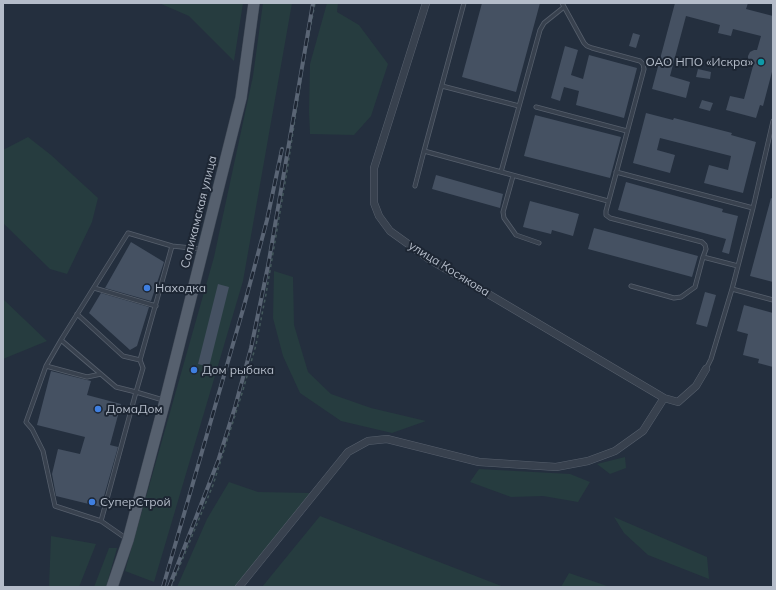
<!DOCTYPE html>
<meta charset="utf-8">
<style>
body{margin:0}
#map{position:relative;width:776px;height:590px;overflow:hidden;background:#242f3e;font-family:Mulish,sans-serif}
canvas{display:block}
.frame{position:absolute;inset:0;border:4px solid #b4bcc9;pointer-events:none}
</style>
<div id="map">
<canvas width="776" height="590"></canvas>
<div class="frame"></div>
</div>
<script>
const g = document.querySelector('canvas').getContext('2d');
g.lineJoin = 'round';
function fillPath(path, color) {
  g.fillStyle = color;
  g.fill(path, 'evenodd');
}
function toPath(rows) {
  const path = new Path2D();
  for (const r of rows) {
    path.moveTo(r[0], r[1]);
    for (let i = 2; i < r.length; i += 2) path.lineTo(r[i], r[i + 1]);
  }
  return path;
}
function stroke(path, color, width, dash) {
  g.strokeStyle = color;
  g.lineWidth = width;
  g.lineCap = dash ? 'butt' : 'round';
  g.setLineDash(dash || []);
  g.stroke(path);
}
function write(font, color, halo, rows, align = 'center') {
  g.font = font + ' Mulish,sans-serif';
  g.lineWidth = 4;
  g.setLineDash([]);
  g.textBaseline = 'middle';
  g.strokeStyle = halo;
  g.fillStyle = color;
  for (const [text, x, y, turn = 0] of rows) {
    g.save();
    g.translate(x, y);
    g.rotate((+turn || 0) * Math.PI / 180);
    g.textAlign = isNaN(turn) ? turn : align;
    if (halo) g.strokeText(text, 0, 0);
    g.fillText(text, 0, 0);
    g.restore();
  }
}
fillPath(toPath([
 [159,3,243,3,234,61,189,16],
 [263,3,292,3,243,281,154,582,125,571,214,257,253,76],
 [327,3,338,3,337,12,359,25,388,64,371,116,354,135,310,134,309,111,310,64],
 [28,137,51,155,98,198,92,222,67,274,50,269,3,223,3,150],
 [274,271,293,277,294,325,308,372,331,394,371,408,426,421,392,433,341,421,300,393,283,356,273,318],
 [3,299,47,341,3,359],
 [625,457,626,468,610,474,597,464],
 [479,469,570,474,590,482,578,502,543,496,511,497,470,482],
 [229,482,258,492,310,493,236,587,177,587,207,519],
 [320,516,504,587,262,587],
 [614,517,707,557,709,579,648,555,624,533],
 [51,536,96,544,79,587,49,587],
 [109,548,117,548,106,587,94,587],
 [569,573,610,587,561,587]
]), '#263c3f');
fillPath(toPath([
 [482,3,540,3,516,92,462,77],
 [675,3,748,3,746,9,773,16,773,68,763,106,760,105,756,118,726,110,730,96,744,99,753,66,750,64,748,60,748,56,750,52,754,50,757,50,761,36,733,29,731,36,718,33,720,25,686,16,670,76,690,82,686,98,652,89],
 [633,33,640,35,636,48,629,46],
 [565,46,578,50,571,75,583,79,589,55,637,68,624,118,576,105,579,91,564,87,560,101,551,98],
 [698,69,711,72,710,79,696,77],
 [702,100,713,103,710,111,699,108],
 [646,113,673,120,674,118,732,133,731,135,756,142,743,193,704,183,709,165,728,170,731,156,660,138,657,150,675,155,670,173,633,163],
 [535,115,621,137,610,178,524,156],
 [436,175,503,194,500,208,432,189],
 [626,182,723,209,722,212,738,216,729,254,722,252,726,239,618,210],
 [771,198,773,199,773,282,750,276],
 [530,201,579,214,573,236,552,230,551,234,523,227],
 [594,228,698,256,692,277,588,249],
 [131,242,164,262,151,301,105,288],
 [218,284,229,287,209,367,198,364],
 [705,292,716,295,707,327,696,324],
 [101,293,149,307,137,346,130,350,89,313],
 [744,305,773,313,773,367,758,363,759,359,743,355,748,334,737,331],
 [51,371,91,381,87,395,121,404,110,445,118,447,101,507,56,496,52,474,58,449,80,454,85,437,37,425]
]), '#455162');
const service = toPath([
 [562,3,584,43,587,46,592,48,640,61,643,64,644,69,606,211,606,215,610,218,702,242,705,245,706,249,703,257,738,266],
 [442,86,519,106],
 [536,107,627,131],
 [773,121,753,208,732,289,773,300],
 [424,151,464,3],
 [501,172,540,30,544,23,564,7],
 [616,172,753,208],
 [513,176,503,212,504,218,516,235,539,243],
 [415,186,424,151,608,201],
 [172,246,128,233,61,340,116,387,136,392,143,368,140,360,172,246,201,249],
 [631,286,674,298,681,297,695,287,703,257],
 [94,288,156,306],
 [77,314,123,356,140,360],
 [61,340,46,366,26,422,32,429,43,451,55,506,101,521,127,539],
 [46,366,87,377,101,374],
 [706,369,711,359,732,289],
 [101,521,136,392,163,400]
]);
const minor = toPath([
 [426,3,374,168,374,203,379,216,390,231,429,259,664,398,678,402,696,386,706,369],
 [239,587,348,452,368,441,387,439,479,462,556,467,588,461,615,451,643,431,664,398]
]);
const primary = toPath([
 [112,587,128,540,165,401,241,98,254,3]
]);
stroke(service, '#565f6c', 5);
stroke(minor, '#565f6c', 8);
stroke(primary, '#414a57', 12);
stroke(toPath([
 [171,587,213,485,243,390,256,345,266,294,287,171,303,67,315,3]
]), '#44595c', 1.5, [3, 3]);
stroke(service, '#38414e', 3.5);
stroke(minor, '#38414e', 7);
stroke(primary, '#56606e', 11);
const rail = toPath([
 [163,587,244,306,267,220,282,149],
 [169,587,218,461,235,407,251,348,268,266,313,3]
]);
stroke(rail, '#5a6575', 4);
stroke(rail, '#1d2633', 2.5, [8]);
for (const [x, y, r, color] of [
 [761,62,4,"#0f9aa8"],
 [147,288,4,"#3f7fe0"],
 [194,370,4,"#3f7fe0"],
 [98,409,4,"#3f7fe0"],
 [92,502,4,"#3f7fe0"]
]) {
  const dot = new Path2D();
  dot.arc(x, y, r, 0, 2 * Math.PI);
  g.fillStyle = color;
  g.fill(dot);
  stroke(dot, '#1d2633', 1.5);
}
write('12px', '#b4bcc9', '#1d2633', [
 ["ОАО НПО «Искра»",753,62,"right"],
 ["Находка",155,288],
 ["Дом рыбака",202,370],
 ["ДомаДом",106,409],
 ["СуперСтрой",100,502]
], 'left');
write('12px', '#b4bcc9', '#1d2633', [
 ["Соликамская улица",199,212,-76],
 ["улица Косякова",449,269,32]
]);
</script>
